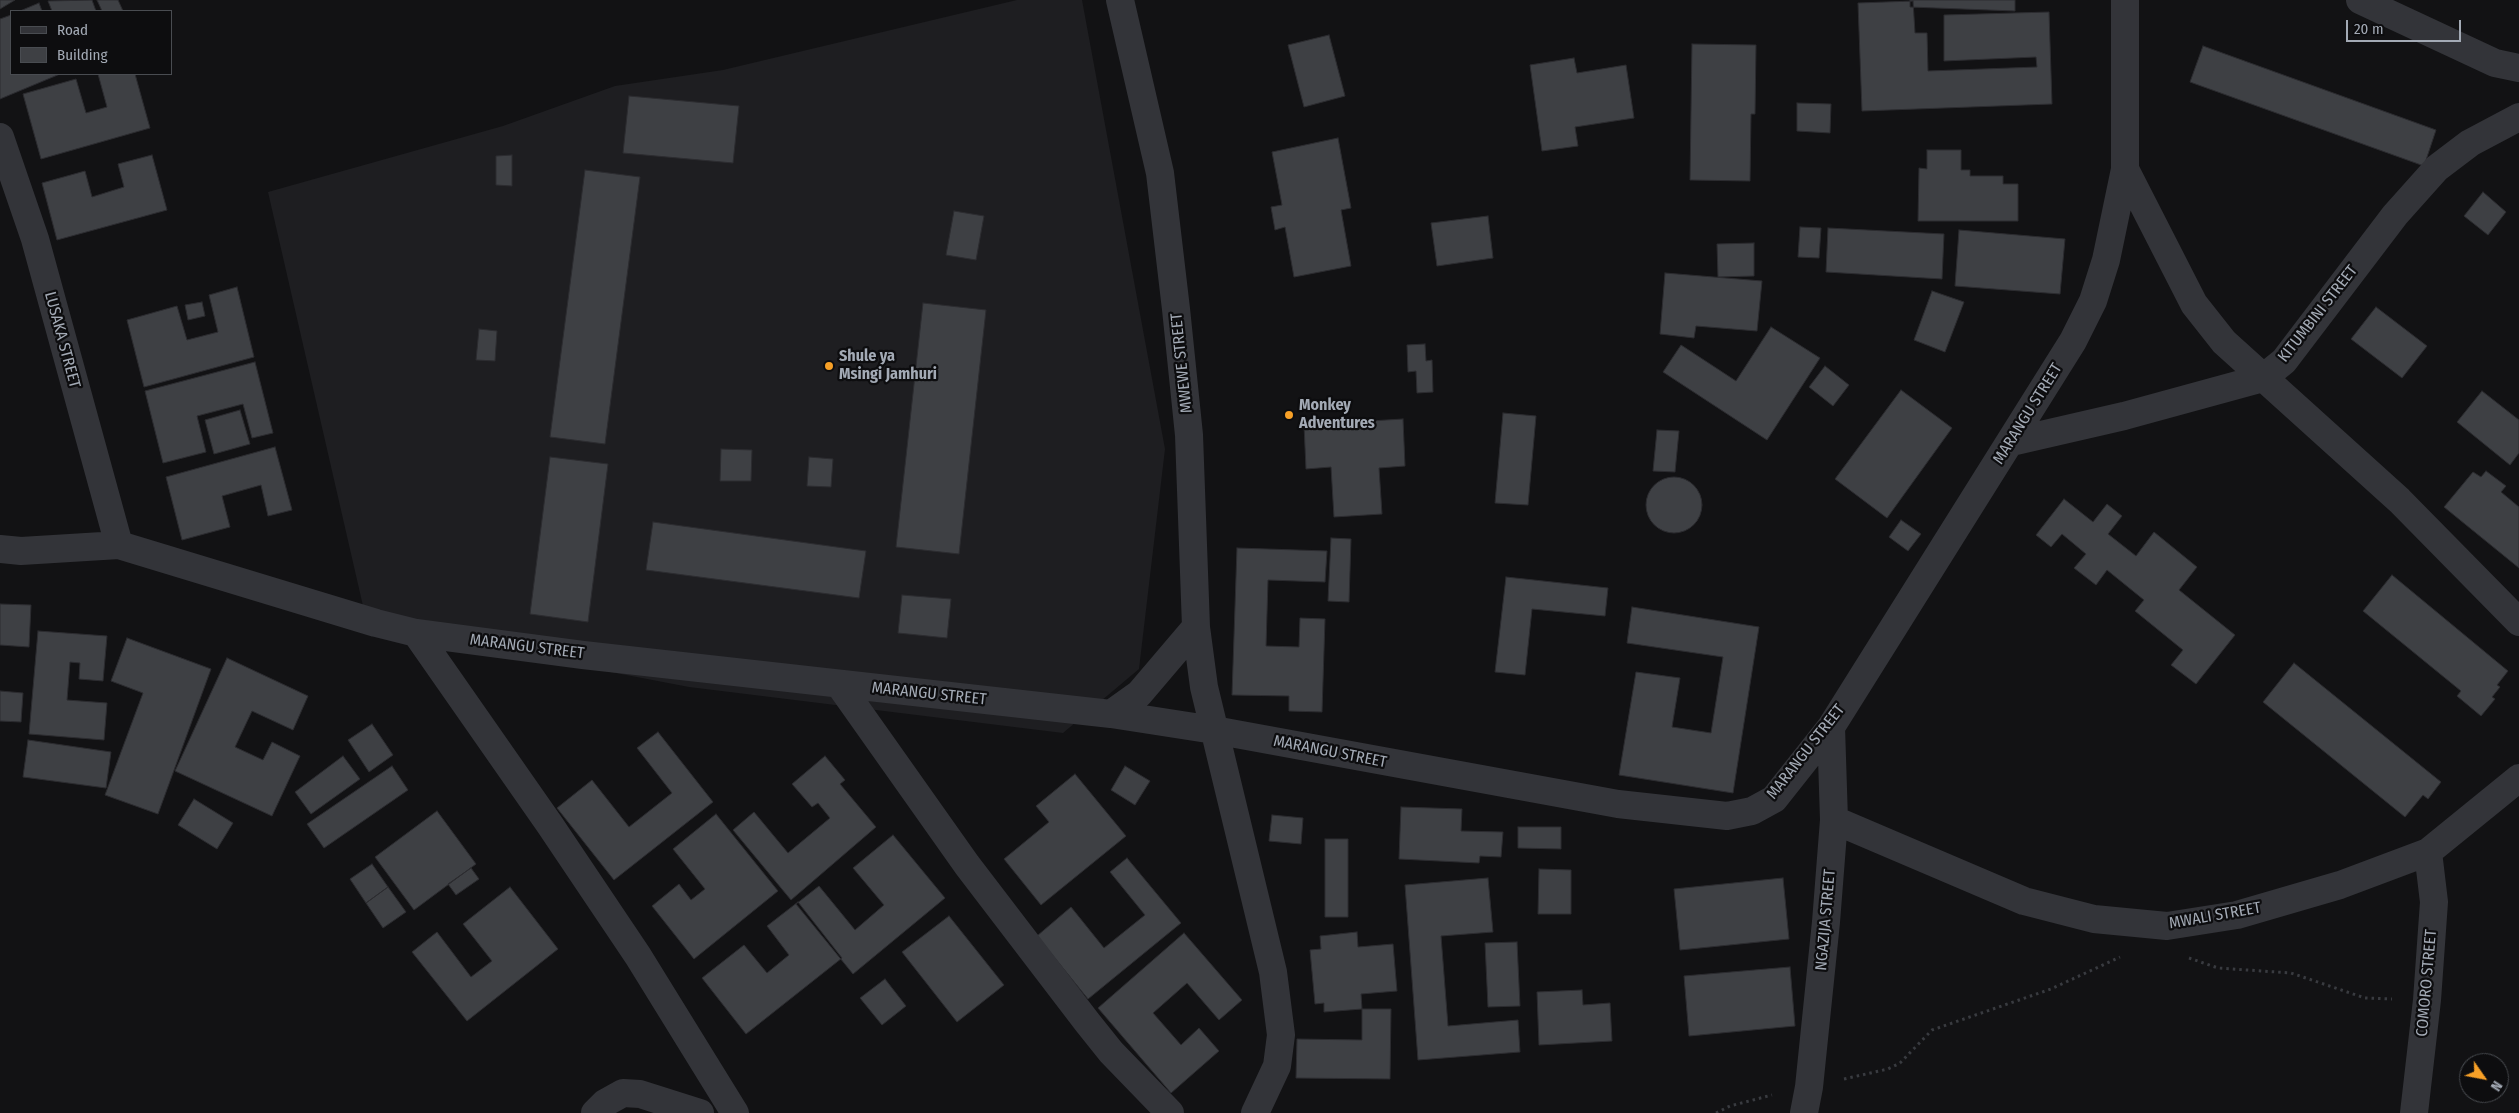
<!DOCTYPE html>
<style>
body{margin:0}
#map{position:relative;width:2519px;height:1113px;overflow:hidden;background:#121214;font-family:"Fira Sans Condensed",sans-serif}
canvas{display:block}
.legend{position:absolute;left:10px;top:10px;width:162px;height:65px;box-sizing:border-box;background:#0d0d0f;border:1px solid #494c51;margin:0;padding:6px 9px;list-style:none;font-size:15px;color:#a3aab5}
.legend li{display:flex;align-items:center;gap:10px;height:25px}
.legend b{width:25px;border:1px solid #494c51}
.north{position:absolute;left:2459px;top:1053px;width:50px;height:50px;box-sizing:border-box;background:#0d0d0f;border:1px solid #494c51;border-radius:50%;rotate:123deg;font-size:14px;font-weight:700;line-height:20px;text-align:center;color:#a3aab5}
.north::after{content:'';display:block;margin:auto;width:18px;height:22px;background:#f7a027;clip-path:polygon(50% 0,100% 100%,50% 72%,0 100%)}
.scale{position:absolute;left:2346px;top:20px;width:115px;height:22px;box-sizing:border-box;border:2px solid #a3aab5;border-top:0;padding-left:6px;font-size:15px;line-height:18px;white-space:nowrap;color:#a3aab5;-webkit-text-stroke:4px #0d0d0f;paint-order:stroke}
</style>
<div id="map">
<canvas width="2519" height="1113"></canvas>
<ul class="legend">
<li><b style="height:6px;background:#333439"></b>Road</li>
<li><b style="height:14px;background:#3e4044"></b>Building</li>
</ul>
<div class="north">N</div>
<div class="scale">20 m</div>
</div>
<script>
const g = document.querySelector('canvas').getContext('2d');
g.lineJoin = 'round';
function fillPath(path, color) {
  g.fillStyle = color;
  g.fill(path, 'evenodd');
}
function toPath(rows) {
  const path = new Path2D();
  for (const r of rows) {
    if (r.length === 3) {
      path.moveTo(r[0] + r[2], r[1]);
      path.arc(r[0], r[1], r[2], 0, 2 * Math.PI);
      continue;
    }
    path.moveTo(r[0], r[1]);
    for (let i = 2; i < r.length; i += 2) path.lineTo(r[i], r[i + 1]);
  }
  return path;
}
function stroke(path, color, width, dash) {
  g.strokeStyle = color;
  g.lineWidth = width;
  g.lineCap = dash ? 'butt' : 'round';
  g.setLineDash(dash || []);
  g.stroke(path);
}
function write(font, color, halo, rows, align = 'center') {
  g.font = font + ' "Fira Sans Condensed",sans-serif';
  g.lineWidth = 4.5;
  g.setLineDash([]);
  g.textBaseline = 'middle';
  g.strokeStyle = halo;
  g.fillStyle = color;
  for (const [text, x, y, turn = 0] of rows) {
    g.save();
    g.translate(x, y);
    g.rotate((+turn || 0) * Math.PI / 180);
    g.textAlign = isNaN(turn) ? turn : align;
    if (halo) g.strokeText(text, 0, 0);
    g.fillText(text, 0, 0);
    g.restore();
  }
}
fillPath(toPath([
 [1017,0,1082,0,1165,449,1139,669,1063,733,689,687,527,656,366,619,268,192,503,126,615,86,723,70]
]), '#1e1e21');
const building = toPath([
 [0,0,15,0,0,9,0,0],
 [92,0,96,11,52,11,48,1,92,0],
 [97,0,118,0,123,11,102,11,97,0],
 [1910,0,2015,0,2015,11,1910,7,1910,0],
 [1913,1,1915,33,1927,33,1928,71,2037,67,2036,57,1944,61,1944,15,2049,12,2052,104,1862,111,1858,3,1913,1],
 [39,3,42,11,20,11,39,3],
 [11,15,11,74,60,74,0,99,0,19,11,15],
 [1329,35,1345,96,1304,107,1288,45,1329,35],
 [1692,44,1756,45,1755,114,1751,114,1750,181,1690,180,1692,44],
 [2203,46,2436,130,2424,166,2190,82,2203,46],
 [1574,58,1577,73,1626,65,1634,118,1575,127,1578,146,1542,151,1530,65,1574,58],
 [98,74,135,74,150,128,41,159,23,94,76,79,86,113,107,107,98,74],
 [629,96,739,106,733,163,623,153,629,96],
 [1797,103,1831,104,1830,133,1797,131,1797,103],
 [1338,138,1351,208,1341,210,1351,266,1294,277,1285,227,1275,230,1271,207,1282,205,1272,152,1338,138],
 [1927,150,1961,150,1961,170,1970,170,1970,176,2003,176,2003,184,2018,184,2018,221,1918,221,1919,168,1927,169,1927,150],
 [152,155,167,210,57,240,42,183,85,171,92,197,124,187,118,164,152,155],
 [512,155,512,186,496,185,496,156,512,155],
 [585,170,640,177,605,444,550,437,585,170],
 [2483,192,2506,212,2488,235,2464,216,2483,192],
 [954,211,984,216,976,260,946,255,954,211],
 [1488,216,1493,258,1437,266,1431,223,1488,216],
 [1800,227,1821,228,1819,258,1798,257,1800,227],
 [1828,228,1944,234,1942,279,1826,272,1828,228],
 [1959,230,2065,239,2060,294,1955,286,1959,230],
 [1754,243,1754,276,1718,277,1717,244,1754,243],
 [1665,273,1762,281,1757,331,1696,326,1694,338,1660,334,1665,273],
 [237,287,254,357,144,387,127,320,177,306,187,340,218,332,209,295,237,287],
 [1932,291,1964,302,1945,352,1914,340,1932,291],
 [202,302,205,316,188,320,185,305,202,302],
 [923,303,986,310,959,554,896,547,923,303],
 [2376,307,2427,346,2402,378,2351,339,2376,307],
 [1771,327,1820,358,1767,440,1663,372,1681,345,1736,381,1771,327],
 [479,329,497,331,495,361,476,360,479,329],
 [1425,344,1426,361,1432,360,1433,392,1417,393,1416,371,1408,372,1407,345,1425,344],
 [255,362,273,433,252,438,243,404,197,416,206,452,163,463,145,391,255,362],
 [1825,366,1849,385,1833,406,1809,387,1825,366],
 [1901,390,1952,428,1887,518,1835,479,1901,390],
 [2482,391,2519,420,2519,453,2510,465,2457,422,2482,391],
 [240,410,250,444,214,454,205,420,240,410],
 [1503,413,1536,416,1528,505,1495,503,1503,413],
 [1403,419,1405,466,1379,468,1382,514,1334,517,1331,467,1306,469,1304,425,1403,419],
 [1657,430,1679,431,1675,472,1653,471,1657,430],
 [275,447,292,510,268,516,261,485,222,496,230,527,182,540,166,477,275,447],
 [721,449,752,450,751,481,720,481,721,449],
 [550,457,608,464,588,622,530,614,550,457],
 [809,457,833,459,831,487,807,486,809,457],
 [2486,471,2506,486,2501,492,2519,507,2519,568,2444,507,2473,472,2481,477,2486,471],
 [1674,505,28],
 [2064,499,2093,522,2107,504,2122,516,2108,534,2136,556,2154,532,2197,567,2179,590,2235,635,2196,684,2171,665,2183,650,2135,611,2144,600,2107,570,2096,585,2074,568,2086,554,2062,534,2051,547,2036,535,2064,499],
 [1901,520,1921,534,1908,551,1889,537,1901,520],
 [653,522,866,551,859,598,646,570,653,522],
 [1331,538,1351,539,1349,602,1328,601,1331,538],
 [1237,548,1327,551,1325,582,1268,580,1266,646,1299,647,1300,618,1325,619,1322,712,1289,711,1289,696,1232,695,1237,548],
 [2392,575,2508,671,2497,685,2500,687,2492,697,2495,699,2481,716,2457,696,2461,691,2363,611,2392,575],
 [1506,577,1608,588,1605,616,1532,609,1525,675,1495,672,1506,577],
 [902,595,951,599,947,638,898,633,902,595],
 [0,604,31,605,29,647,0,645,0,604],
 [1632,607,1759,627,1733,793,1619,775,1636,672,1680,678,1672,727,1711,733,1723,657,1627,643,1632,607],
 [38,631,107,636,103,681,79,679,80,663,70,662,67,700,107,703,104,740,29,734,38,631],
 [127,638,211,669,158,814,105,795,143,693,111,681,127,638],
 [227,658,308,696,293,730,252,711,235,747,263,760,272,742,300,756,272,816,175,771,227,658],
 [2294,663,2441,782,2428,799,2423,795,2405,817,2263,702,2294,663],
 [0,691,23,693,21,722,0,721,0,691],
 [372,724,393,755,369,772,348,740,372,724],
 [658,732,713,802,614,880,557,808,592,780,629,827,672,793,637,748,658,732],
 [28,740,111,752,106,788,23,777,28,740],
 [343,756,360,779,311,814,295,792,343,756],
 [825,756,845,780,840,784,876,827,791,900,733,830,754,812,788,853,830,818,818,803,812,807,792,784,825,756],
 [392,766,408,790,324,848,307,824,392,766],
 [1125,766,1150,781,1135,805,1111,790,1125,766],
 [1075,774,1126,836,1041,905,1004,859,1049,822,1036,806,1075,774],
 [194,799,233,823,217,849,178,825,194,799],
 [1401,807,1462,809,1461,831,1503,832,1501,857,1480,856,1479,863,1399,859,1401,807],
 [437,811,476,864,414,910,375,857,437,811],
 [716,814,778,891,694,959,652,906,679,884,691,900,705,889,673,849,716,814],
 [1272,815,1303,818,1301,844,1269,841,1272,815],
 [1518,827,1561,827,1561,849,1518,848,1518,827],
 [893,835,945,898,853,974,796,904,819,886,855,930,884,905,853,868,893,835],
 [1325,839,1348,839,1348,917,1325,917,1325,839],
 [1127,858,1181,923,1088,999,1037,936,1071,907,1104,948,1145,915,1110,872,1127,858],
 [372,864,388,887,366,903,350,879,372,864],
 [471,868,479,879,456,895,448,884,471,868],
 [1539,869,1571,870,1571,914,1538,914,1539,869],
 [1488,878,1493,932,1441,936,1448,1026,1518,1020,1520,1052,1418,1060,1405,885,1488,878],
 [1783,878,1789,939,1680,950,1674,889,1783,878],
 [388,887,406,912,383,928,366,903,388,887],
 [510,887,558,949,467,1021,412,952,437,932,471,977,492,961,463,924,510,887],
 [798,902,842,958,746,1034,702,978,744,945,767,973,789,955,767,926,798,902],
 [949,916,1004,985,957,1022,902,952,949,916],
 [1357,932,1358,947,1393,944,1397,991,1361,994,1362,1009,1324,1012,1324,1003,1315,1004,1310,950,1321,949,1320,936,1357,932],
 [1184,933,1242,1000,1219,1020,1187,983,1153,1013,1181,1045,1199,1028,1219,1051,1171,1093,1098,1008,1184,933],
 [1517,942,1520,1006,1488,1007,1485,943,1517,942],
 [1790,967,1795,1026,1689,1036,1684,976,1790,967],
 [885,979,906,1006,882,1025,860,998,885,979],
 [1582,990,1583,1005,1610,1003,1612,1041,1539,1045,1537,992,1582,990],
 [1362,1009,1391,1009,1390,1079,1296,1078,1297,1039,1362,1040,1362,1009]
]);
fillPath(building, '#3e4044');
stroke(building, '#2c2c30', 1);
stroke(toPath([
 [2189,958,2218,968,2291,973,2365,998,2392,999],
 [1844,1079,1888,1069,1900,1063,1932,1030,2051,989,2120,957],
 [1716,1113,1730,1106,1772,1095]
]), '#393b40', 3, [2.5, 4]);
stroke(toPath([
 [1120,0,1160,173,1176,309,1189,435,1196,627,1204,687,1273,972,1281,1035,1277,1066,1255,1113],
 [2360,0,2495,63,2519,68],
 [0,137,35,239,119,545],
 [2125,169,2194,304,2224,342,2399,500,2519,622],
 [2011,442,2124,416,2263,378,2284,361,2395,215,2437,168,2470,143,2519,117],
 [0,549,21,551,119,545,376,623,416,633,583,655,1111,714,1214,730,1618,804,1727,816,1752,811,1774,799,1831,727,2073,341,2093,301,2106,260,2125,169,2125,0],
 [416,633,550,825,638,956,735,1113],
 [839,684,967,865,1087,1022,1111,1052,1170,1113],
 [1111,714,1139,694,1196,627],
 [1834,820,2024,901,2094,919,2167,926,2237,915,2340,885,2428,852,2519,778],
 [595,1113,605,1103,623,1093,640,1094,700,1113],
 [1804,1113,1809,1087,1826,922,1834,820,1831,727],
 [2414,1113,2427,1000,2434,902,2428,852]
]), '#333439', 28);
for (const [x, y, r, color] of [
 [829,366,5,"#f7a027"],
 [1289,415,5,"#f7a027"]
]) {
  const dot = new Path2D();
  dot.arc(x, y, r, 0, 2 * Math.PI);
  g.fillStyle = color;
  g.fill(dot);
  stroke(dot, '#0d0d0f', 2);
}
write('16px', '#a3aab5', '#0d0d0f', [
 ["KITUMBINI STREET",2318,314,-52],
 ["LUSAKA STREET",62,340,75],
 ["MWEWE STREET",1182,363,-96],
 ["MARANGU STREET",2028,414,-58],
 ["MARANGU STREET",527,647,7],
 ["MARANGU STREET",929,694,6],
 ["MARANGU STREET",1330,752,11],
 ["MARANGU STREET",1806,752,-52],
 ["MWALI STREET",2215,916,-10],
 ["NGAZIJA STREET",1826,920,-85],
 ["COMORO STREET",2427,983,-85]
]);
write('bold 16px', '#a3aab5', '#0d0d0f', [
 ["Shule ya",839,357],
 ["Msingi Jamhuri",839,375],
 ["Monkey",1299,406],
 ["Adventures",1299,424]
], 'left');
</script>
